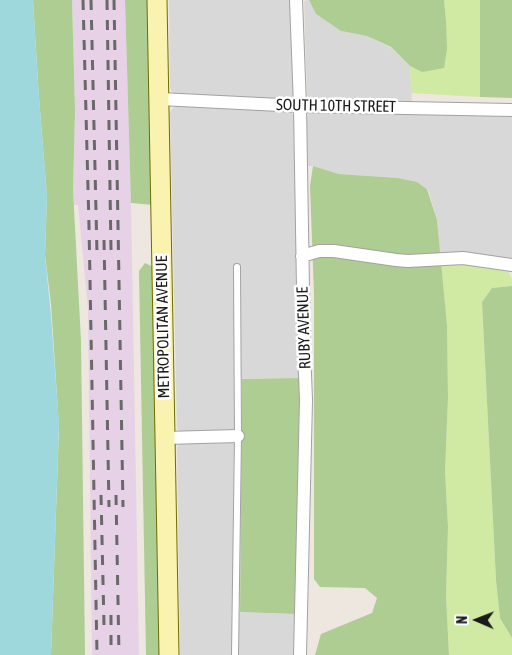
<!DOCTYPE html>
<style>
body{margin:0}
#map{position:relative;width:512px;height:655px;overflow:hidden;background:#ede7e0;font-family:"Asap Condensed",sans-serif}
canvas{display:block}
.north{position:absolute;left:452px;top:595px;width:50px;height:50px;-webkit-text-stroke:4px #fff;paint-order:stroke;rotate:271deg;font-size:14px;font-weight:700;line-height:20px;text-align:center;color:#1b1b1b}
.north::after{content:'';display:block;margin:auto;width:18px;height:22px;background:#1b1b1b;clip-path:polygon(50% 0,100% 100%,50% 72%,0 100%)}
</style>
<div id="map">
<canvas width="512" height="655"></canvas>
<div class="north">N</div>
</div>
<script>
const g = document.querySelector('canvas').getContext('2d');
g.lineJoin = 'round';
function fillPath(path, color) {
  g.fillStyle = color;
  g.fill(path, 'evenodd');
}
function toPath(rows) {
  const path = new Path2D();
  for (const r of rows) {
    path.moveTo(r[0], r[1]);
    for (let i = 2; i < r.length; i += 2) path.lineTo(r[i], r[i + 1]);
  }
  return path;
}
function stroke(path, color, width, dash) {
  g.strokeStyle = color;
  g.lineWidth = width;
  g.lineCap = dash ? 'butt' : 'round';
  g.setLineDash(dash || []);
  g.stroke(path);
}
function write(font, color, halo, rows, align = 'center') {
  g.font = font + ' "Asap Condensed",sans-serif';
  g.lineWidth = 5;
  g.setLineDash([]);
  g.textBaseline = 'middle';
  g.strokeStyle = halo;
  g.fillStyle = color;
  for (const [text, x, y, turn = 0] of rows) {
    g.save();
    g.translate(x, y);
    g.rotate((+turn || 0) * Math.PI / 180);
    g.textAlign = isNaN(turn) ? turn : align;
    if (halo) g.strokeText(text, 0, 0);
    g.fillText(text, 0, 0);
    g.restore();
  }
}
fillPath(toPath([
 [169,0,293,0,295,91,293,95,291,98,283,99,175,94,172,92,170,88],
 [306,0,309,0,316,14,341,31,367,36,391,48,410,66,412,104,316,101,311,98,307,95,307,90,304,2],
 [178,104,290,111,294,116,295,123,300,378,235,379,235,433,180,432,177,429,170,112,173,108],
 [319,110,512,116,512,258,440,253,437,220,428,189,417,182,398,178,339,174,313,166,308,166,306,119,309,113,312,111],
 [234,440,233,612,296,614,296,655,180,655,177,447,181,443]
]), '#d9d8d8');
fillPath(toPath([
 [72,0,125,0,131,203,139,655,92,655,88,309,78,205,74,205,73,189,75,111]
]), '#e6d1e6');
fillPath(toPath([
 [444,0,480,0,480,97,411,93,410,66,422,72,446,21],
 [459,263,501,268,508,271,512,279,512,286,492,288,482,302,496,580,500,618,512,638,512,655,449,655,446,596,448,527,445,471,448,398,447,325,441,265]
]), '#d0e9a3');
fillPath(toPath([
 [33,0,72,0,75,111,73,189,81,341,85,655,51,655,59,427,51,304,45,255,47,196,39,98],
 [125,0,149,0,154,205,131,203],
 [309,0,444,0,446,21,447,49,444,68,422,72,410,66,391,47,367,36,341,31,316,14],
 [480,0,512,0,512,98,480,97],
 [313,166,339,174,398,178,417,182,427,189,437,220,447,325,448,398,445,471,448,527,446,596,449,655,315,655,321,634,372,613,377,598,365,588,320,587,314,579,314,293,310,186],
 [145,263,153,267,160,655,146,655,139,271],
 [512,286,512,638,500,618,496,580,482,302,492,288],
 [300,378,296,614,240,612,242,379]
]), '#adcd93');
fillPath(toPath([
 [0,0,33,0,39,98,47,196,45,255,51,316,59,424,51,655,0,655]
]), '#9ed8dc');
const service = toPath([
 [235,655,238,436,237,267]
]);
const minor = toPath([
 [296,0,300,106,304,349,306,400,300,655],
 [160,99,300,106,512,110],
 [302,256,319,251,334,251,396,260,408,261,463,258,512,265],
 [165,438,238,436]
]);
const secondary = toPath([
 [157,0,169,655]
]);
stroke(service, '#a2a2a2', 8);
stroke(minor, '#a2a2a2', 14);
stroke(secondary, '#716c02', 21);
stroke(service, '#fff', 6);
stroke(minor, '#fff', 12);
stroke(secondary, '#faf3b0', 19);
stroke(toPath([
 [83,0,89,226,97,655],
 [91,0,97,253],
 [107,0,111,250],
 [114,0,123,507],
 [104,240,109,507],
 [101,495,104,625],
 [116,495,119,655],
 [111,615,111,655]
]), '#696969', 3, [10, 10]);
write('16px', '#1b1b1b', '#fff', [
 ["SOUTH 10TH STREET",336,106,1],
 ["METROPOLITAN AVENUE",163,327,-91],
 ["RUBY AVENUE",304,328,-92]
]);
</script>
